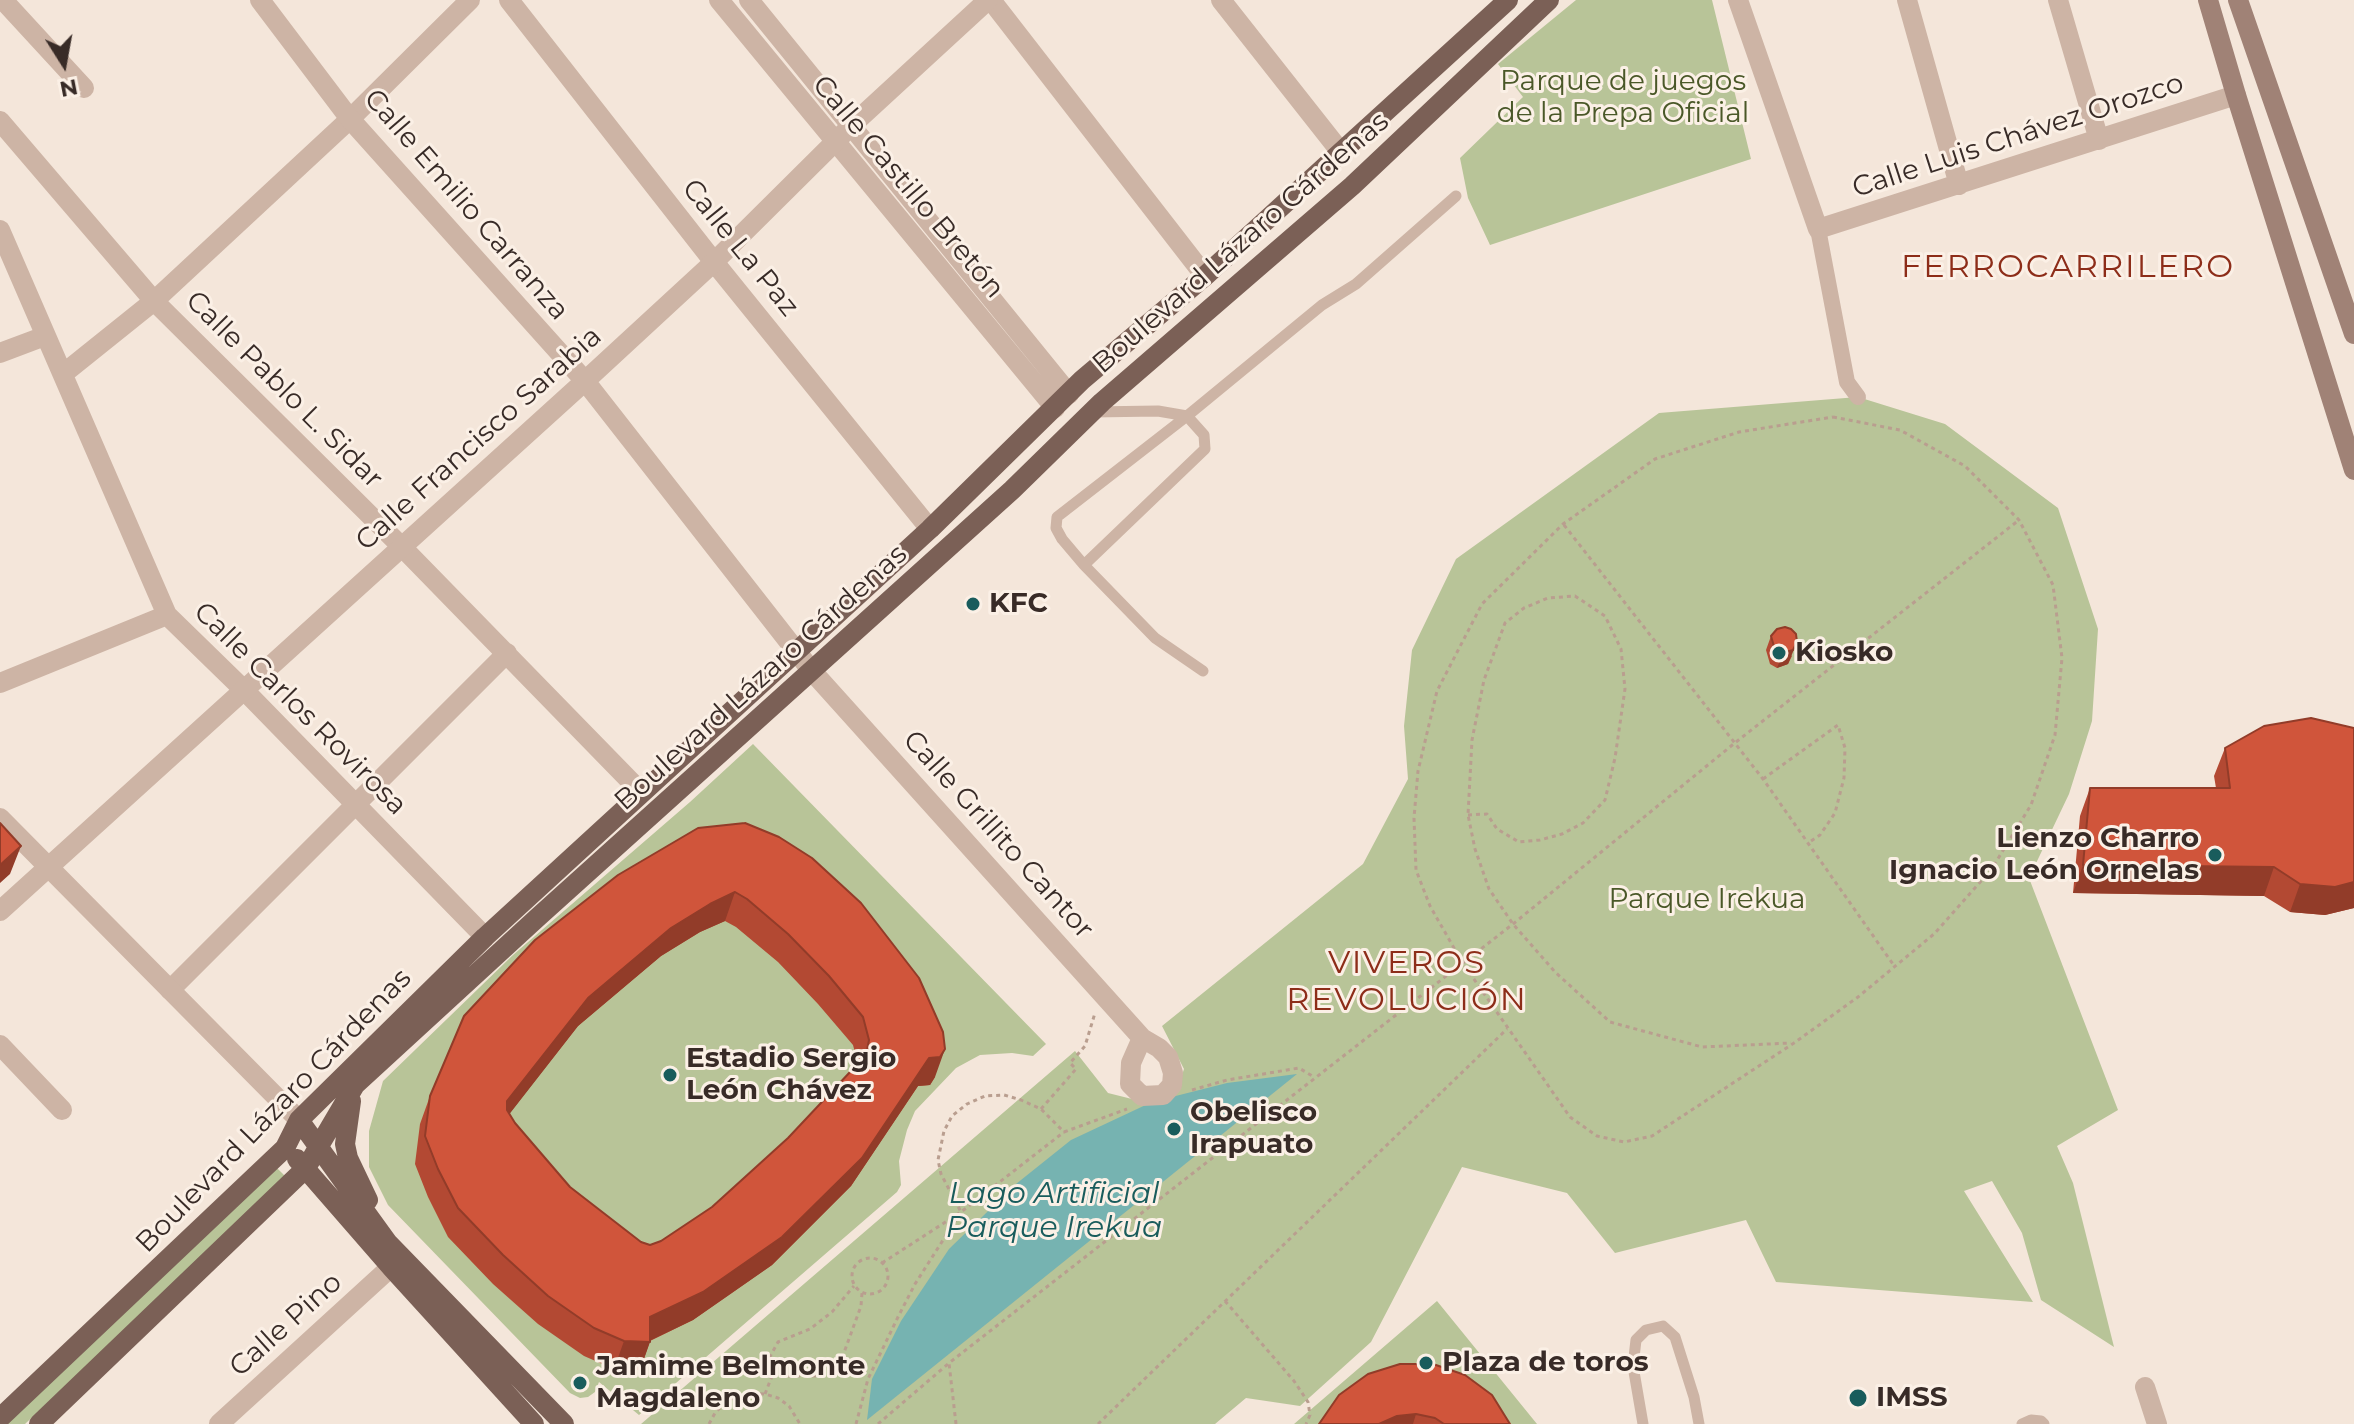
<!DOCTYPE html>
<meta charset="utf-8">
<style>
body{margin:0}
#map{position:relative;width:2354px;height:1424px;overflow:hidden;background:#f4e6da;font-family:Montserrat,sans-serif}
canvas{display:block}
.north{position:absolute;left:24px;top:24px;width:80px;height:80px;-webkit-text-stroke:6px #fbf0e6;paint-order:stroke;rotate:169deg;font-size:22px;font-weight:700;line-height:32px;text-align:center;color:#382b27}
.north::after{content:'';display:block;margin:auto;width:28px;height:36px;background:#382b27;clip-path:polygon(50% 0,100% 100%,50% 72%,0 100%)}
</style>
<div id="map">
<canvas width="2354" height="1424"></canvas>
<div class="north">N</div>
</div>
<script>
const g = document.querySelector('canvas').getContext('2d');
g.lineJoin = 'round';
function fillPath(path, color) {
  g.fillStyle = color;
  g.fill(path, 'evenodd');
}
function toPath(rows) {
  const path = new Path2D();
  for (const r of rows) {
    if (r.length === 3) {
      path.moveTo(r[0] + r[2], r[1]);
      path.arc(r[0], r[1], r[2], 0, 2 * Math.PI);
      continue;
    }
    path.moveTo(r[0], r[1]);
    for (let i = 2; i < r.length; i += 2) path.lineTo(r[i], r[i + 1]);
  }
  return path;
}
function stroke(path, color, width, dash) {
  g.strokeStyle = color;
  g.lineWidth = width;
  g.lineCap = dash ? 'butt' : 'round';
  g.setLineDash(dash || []);
  g.stroke(path);
}
function write(font, color, halo, rows, align = 'center') {
  g.font = font + ' Montserrat,sans-serif';
  g.lineWidth = 6;
  g.setLineDash([]);
  g.textBaseline = 'middle';
  g.strokeStyle = halo;
  g.fillStyle = color;
  for (const [text, x, y, turn = 0] of rows) {
    g.save();
    g.translate(x, y);
    g.rotate((+turn || 0) * Math.PI / 180);
    g.textAlign = isNaN(turn) ? turn : align;
    if (halo) g.strokeText(text, 0, 0);
    g.fillText(text, 0, 0);
    g.restore();
  }
}
fillPath(toPath([
 [1576,0,1712,0,1751,159,1490,245,1468,198,1460,158,1523,97,1498,64],
 [1858,397,1945,424,2058,508,2098,629,2092,721,2069,794,2029,878,2118,1110,2057,1146,2073,1183,2114,1347,2041,1300,2022,1233,1992,1181,1964,1191,2033,1302,1776,1282,1746,1220,1615,1253,1567,1193,1462,1167,1371,1342,1300,1406,1246,1398,1215,1424,641,1424,1075,1051,1108,1093,1144,1102,1176,1093,1184,1069,1162,1026,1363,864,1408,779,1404,726,1412,650,1456,559,1659,413],
 [753,744,1046,1044,1033,1056,1012,1053,980,1055,956,1068,915,1111,907,1130,899,1161,901,1185,897,1192,639,1415,599,1382,595,1392,588,1397,580,1398,570,1393,388,1205,369,1167,369,1131,383,1081,513,955,690,802],
 [272,1163,286,1177,25,1424,0,1424],
 [1437,1301,1537,1424,1294,1424]
]), '#b8c498');
fillPath(toPath([
 [1297,1074,867,1420,872,1379,901,1321,949,1249,1016,1184,1071,1140,1152,1102,1227,1083]
]), '#76b3b1');
stroke(toPath([
 [1833,417,1900,430,1965,466,2019,520,2053,585,2062,658,2055,735,2031,805,1991,870,1934,934,1858,997,1794,1043,1652,1136,1624,1142,1597,1136,1570,1117,1462,962,1430,906,1416,870,1414,818,1418,771,1437,691,1482,604,1563,524,1655,459,1739,432,1833,417],
 [1564,525,1763,779,1895,967],
 [1763,779,1838,725,1845,748,1844,778,1835,813,1820,835,1808,843],
 [1468,815,1487,814,1497,829,1519,842,1540,840,1562,834,1583,823,1605,800,1615,758,1625,689,1621,649,1605,616,1575,596,1548,598,1524,608,1505,623,1484,680,1472,740,1468,815,1475,849,1489,889,1513,924,1555,972,1610,1022,1702,1047,1791,1043],
 [1192,1090,1227,1080,1299,1068,1314,1077],
 [1041,1109,1076,1069,1070,1063,1085,1046,1095,1013],
 [870,1276,18],
 [882,1263,961,1212,941,1174,938,1160,944,1131,952,1116,967,1104,985,1096,1004,1095,1021,1100,1041,1109,1064,1132,1127,1109],
 [1225,1301,1294,1381,1308,1402,1310,1415,1306,1424],
 [772,1376,823,1376,832,1374,838,1369,861,1306,862,1293],
 [765,1394,772,1376,768,1373,768,1360,778,1342,810,1329,832,1312,854,1286],
 [709,1424,715,1413,725,1403,737,1396,751,1393,765,1394,778,1398,789,1406,800,1424],
 [856,1424,868,1379,898,1317,915,1284,961,1212,1064,1132],
 [878,1424,948,1364],
 [956,1424,949,1363,1513,924,1736,742,2019,520],
 [1098,1424,1507,1029]
]), '#b99e8f', 3, [4, 4]);
stroke(toPath([
 [1092,412,1158,411,1187,416,1204,435,1205,449,1084,565,1155,638,1203,671],
 [1084,565,1062,539,1056,528,1057,517,1187,416,1322,305,1356,284,1456,196],
 [1643,1424,1633,1366,1636,1340,1646,1330,1663,1326,1675,1337,1694,1397,1699,1424],
 [2022,1424,2031,1420,2041,1421,2044,1424]
]), '#cdb4a5', 11);
stroke(toPath([
 [1818,229,1847,382,1858,397]
]), '#cdb4a5', 16);
stroke(toPath([
 [3,0,84,88],
 [509,0,714,262,930,529],
 [719,0,1055,408],
 [749,0,1069,394],
 [991,0,1205,276],
 [1221,0,1340,151],
 [1738,0,1818,229,2236,95],
 [1907,0,1959,185],
 [2058,0,2099,140],
 [0,121,154,301,402,547,641,792],
 [0,230,167,615,244,690,485,937],
 [0,353,45,336],
 [63,374,154,301,350,119,470,0],
 [811,670,1142,1038,1159,1048,1168,1057,1173,1073,1172,1085,1163,1095,1142,1096,1130,1084,1131,1063,1142,1038],
 [0,683,167,615],
 [170,990,507,653],
 [0,1045,62,1110],
 [2145,1387,2157,1424],
 [219,1424,391,1267]
]), '#cdb4a5', 20);
stroke(toPath([
 [260,0,350,119,585,381,811,670],
 [0,818,299,1120],
 [0,911,585,381,714,262,851,126,988,0]
]), '#cdb4a5', 20);
stroke(toPath([
 [2208,0,2236,95,2354,470],
 [2238,0,2354,334]
]), '#a08276', 20);
stroke(toPath([
 [351,1101,345,1144,348,1158,368,1200],
 [299,1120,388,1243,564,1424],
 [297,1159,391,1267,534,1424],
 [0,1418,285,1148,299,1120,485,937,930,529,1082,380,1205,276,1508,0],
 [39,1424,306,1168,355,1085,537,918,1012,490,1102,402,1352,186,1549,0]
]), '#7b6056', 20);
fillPath(toPath([
 [1771,636,1792,656,1788,664,1777,668,1770,664,1766,650],
 [2354,728,2354,908,2325,915,2290,912,2264,896,2073,893,2080,816,2090,788,2216,788,2214,776,2225,748],
 [698,828,935,1077,930,1085,918,1086,851,1186,772,1265,693,1320,650,1341,640,1370,614,1369,584,1356,538,1324,493,1284,448,1237,428,1197,415,1164,420,1124,430,1096],
 [725,921,736,927,778,962,818,1004,853,1045,858,1064,788,1138,712,1207,661,1241,650,1245,641,1242,570,1187,515,1123,509,1114,578,1026,661,956,700,932],
 [1339,1395,1510,1424,1319,1424]
]), '#b34933');
fillPath(toPath([
 [1797,642,1788,664,1777,668,1783,653],
 [21,846,10,874,0,883,0,865],
 [2083,865,2274,867,2264,896,2073,893],
 [2354,882,2354,908,2325,915,2290,912,2300,884],
 [735,892,725,921,700,932,661,956,578,1026,497,1130,507,1101,588,998,671,928,710,904],
 [945,1049,935,1077,930,1085,918,1086,851,1186,772,1265,693,1320,647,1342,650,1342,640,1370,614,1369,624,1341,650,1317,929,1058],
 [1416,1414,1413,1424,1379,1424,1397,1416]
]), '#923c29');
const building = toPath([
 [1785,627,1791,629,1796,634,1797,642,1793,650,1783,653,1775,650,1771,636,1777,629,1785,627],
 [2311,718,2354,728,2354,882,2335,887,2300,884,2274,867,2083,865,2090,788,2230,788,2225,748,2264,726,2311,718],
 [0,823,21,846,0,865,0,823],
 [745,823,779,837,812,858,861,903,919,978,943,1032,945,1049,940,1057,929,1058,862,1158,782,1237,703,1292,650,1317,650,1342,624,1341,594,1328,548,1296,503,1255,458,1208,438,1169,425,1136,430,1096,464,1016,535,940,618,875,698,828,745,823],
 [735,892,747,899,788,934,829,976,863,1017,869,1040,866,1055,788,1138,712,1207,661,1241,650,1245,641,1242,570,1187,515,1123,507,1110,507,1101,588,998,671,928,710,904,735,892],
 [1400,1364,1433,1364,1465,1375,1492,1395,1510,1424,1444,1424,1435,1418,1416,1414,1397,1416,1379,1424,1319,1424,1339,1395,1368,1374,1400,1364]
]);
fillPath(building, '#d0553b');
stroke(building, '#923c29', 2);
for (const [x, y, r, color] of [
 [973,604,8,"#195c5c"],
 [1779,653,8,"#195c5c"],
 [2215,855,8,"#195c5c"],
 [670,1075,8,"#195c5c"],
 [1174,1129,8,"#195c5c"],
 [1426,1363,8,"#195c5c"],
 [580,1383,8,"#195c5c"],
 [1858,1398,10,"#195c5c"]
]) {
  const dot = new Path2D();
  dot.arc(x, y, r, 0, 2 * Math.PI);
  g.fillStyle = color;
  g.fill(dot);
  stroke(dot, '#fbf0e6', 3);
}
write('28px', '#4a5828', '#fbf0e6', [
 ["Parque de juegos",1623,82],
 ["de la Prepa Oficial",1623,114],
 ["Parque Irekua",1707,900]
]);
write('28px', '#382b27', '#fbf0e6', [
 ["Calle Luis Chávez Orozco",2018,136,-18],
 ["Calle Castillo Bretón",908,187,50],
 ["Calle Emilio Carranza",466,205,49],
 ["Boulevard Lázaro Cárdenas",1241,243,-41],
 ["Calle La Paz",740,248,51],
 ["Calle Pablo L. Sidar",284,390,45],
 ["Calle Francisco Sarabia",479,439,-42],
 ["Boulevard Lázaro Cárdenas",761,678,-42],
 ["Calle Carlos Rovirosa",300,709,45],
 ["Calle Grillito Cantor",998,835,48],
 ["Boulevard Lázaro Cárdenas",274,1111,-46],
 ["Calle Pino",286,1325,-42]
]);
write('bold 28px', '#382b27', '#fbf0e6', [
 ["KFC",989,604],
 ["Kiosko",1795,653],
 ["Lienzo Charro",2199,839,"right"],
 ["Ignacio León Ornelas",2199,871,"right"],
 ["Estadio Sergio",686,1059],
 ["León Chávez",686,1091],
 ["Obelisco",1190,1113],
 ["Irapuato",1190,1145],
 ["Plaza de toros",1442,1363],
 ["Jamime Belmonte",596,1367],
 ["Magdaleno",596,1399],
 ["IMSS",1876,1398]
], 'left');
write('italic 30px', '#195c5c', '#fbf0e6', [
 ["Lago Artificial",1054,1194],
 ["Parque Irekua",1054,1228]
]);
g.letterSpacing = '2px';
write('32px', '#8d2d19', '#fbf0e6', [
 ["FERROCARRILERO",2068,268],
 ["VIVEROS",1407,964],
 ["REVOLUCIÓN",1407,1001]
]);
g.letterSpacing = '0px';
</script>
